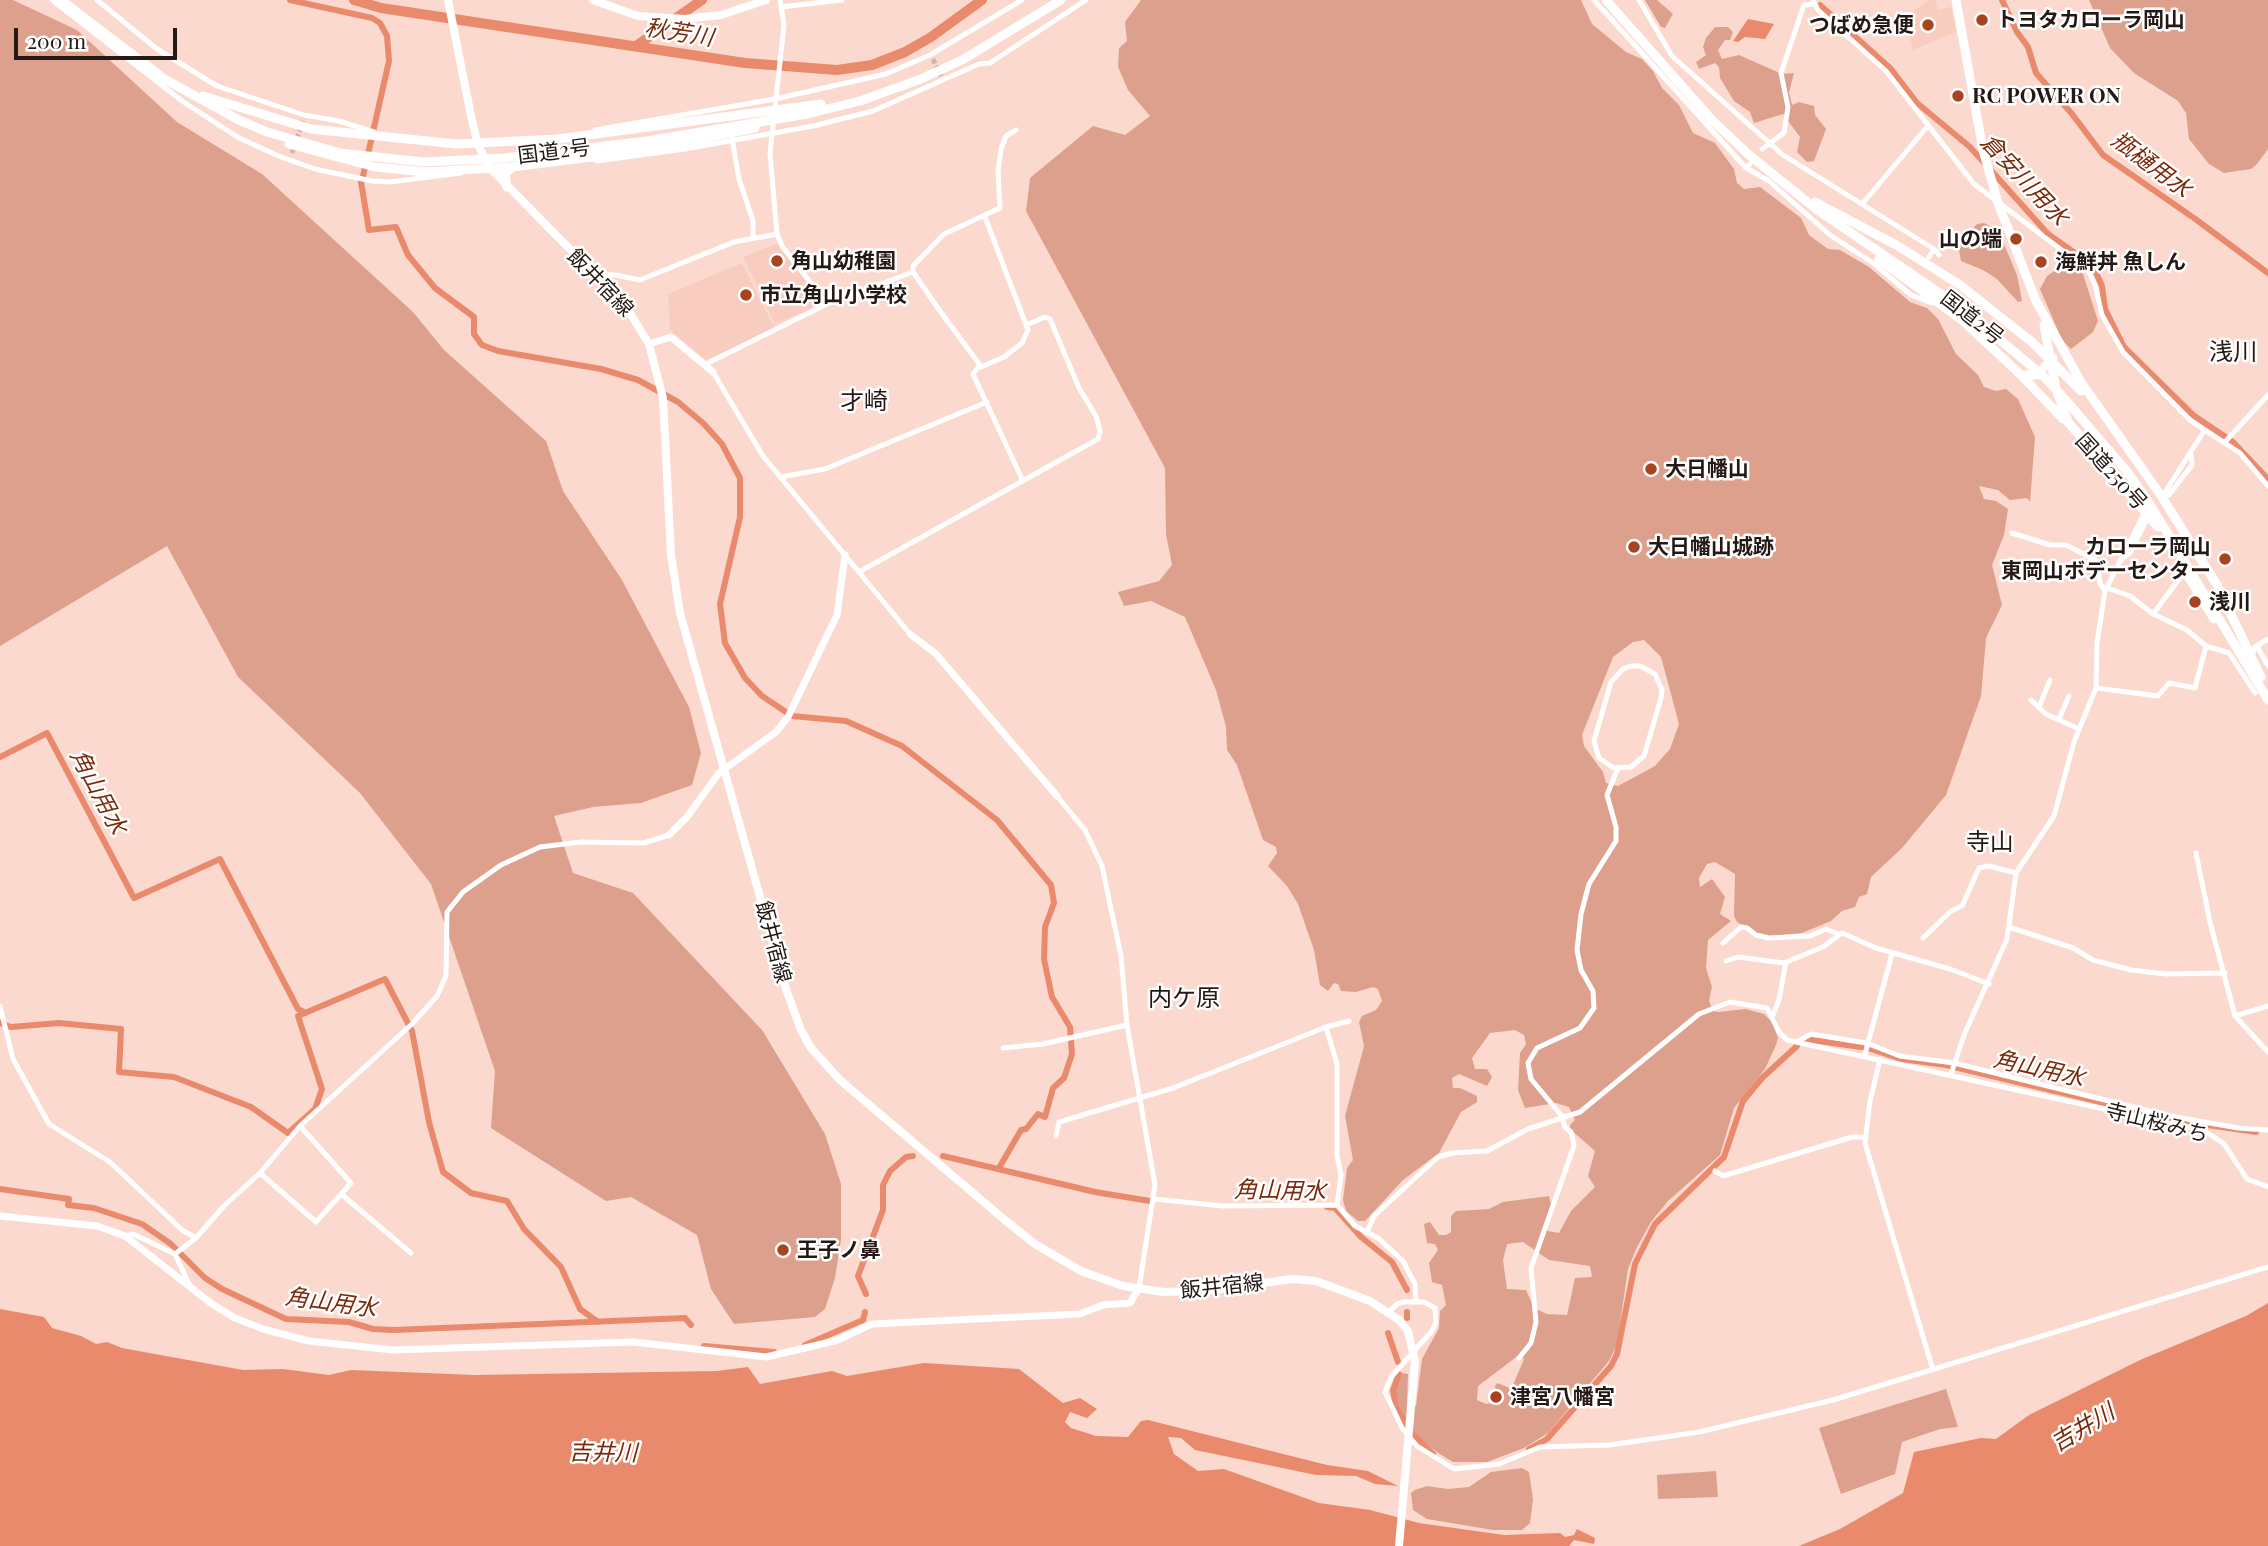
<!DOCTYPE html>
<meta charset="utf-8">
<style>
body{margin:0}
#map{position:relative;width:2268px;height:1546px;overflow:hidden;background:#fcd9ce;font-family:"Playfair Display",serif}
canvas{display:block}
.scale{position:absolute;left:14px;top:28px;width:163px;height:32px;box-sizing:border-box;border:4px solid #251915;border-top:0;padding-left:9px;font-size:21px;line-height:24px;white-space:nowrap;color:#251915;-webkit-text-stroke:5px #fff;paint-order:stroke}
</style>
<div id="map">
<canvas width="2268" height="1546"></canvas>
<div class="scale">200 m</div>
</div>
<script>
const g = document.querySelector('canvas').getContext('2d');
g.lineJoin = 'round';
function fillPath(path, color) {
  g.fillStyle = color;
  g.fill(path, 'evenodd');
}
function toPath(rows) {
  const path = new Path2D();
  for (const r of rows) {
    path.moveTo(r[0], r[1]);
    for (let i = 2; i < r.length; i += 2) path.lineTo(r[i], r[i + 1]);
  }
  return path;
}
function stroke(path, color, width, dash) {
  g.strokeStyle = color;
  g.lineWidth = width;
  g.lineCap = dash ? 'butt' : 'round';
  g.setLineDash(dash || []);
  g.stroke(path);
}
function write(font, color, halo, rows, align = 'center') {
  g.font = font + ' "Playfair Display","Noto Sans JP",serif';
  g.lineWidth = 5;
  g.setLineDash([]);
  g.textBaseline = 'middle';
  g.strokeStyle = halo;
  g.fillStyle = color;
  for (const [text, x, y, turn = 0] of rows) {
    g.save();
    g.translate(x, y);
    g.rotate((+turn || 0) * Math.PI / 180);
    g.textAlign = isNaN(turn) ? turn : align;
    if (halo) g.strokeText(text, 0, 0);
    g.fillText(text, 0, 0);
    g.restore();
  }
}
fillPath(toPath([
 [1929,0,1935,0,1938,10,1951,7,1956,32,1913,50,1909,35,1899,21],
 [778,243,822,304,775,324,743,257],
 [742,263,775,329,706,360,670,330,668,294]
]), '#f8cdc0');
fillPath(toPath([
 [0,0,13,0,77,30,177,122,262,174,413,312,444,350,546,441,563,491,622,580,689,707,701,753,692,785,641,803,593,807,554,816,573,873,633,893,762,1030,825,1134,841,1184,841,1240,835,1278,825,1309,815,1317,734,1324,711,1289,697,1235,631,1197,606,1201,491,1128,495,1071,431,884,360,793,238,677,167,546,0,646],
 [1141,0,1581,0,1592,24,1626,52,1642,59,1653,71,1662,88,1679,105,1693,133,1715,143,1734,169,1737,183,1744,189,1760,187,1801,218,1809,235,1828,249,1840,250,1869,267,1910,302,1927,308,1938,319,1956,354,1978,375,1984,387,1996,391,2006,389,2018,399,2035,437,2030,502,2027,498,2010,500,1998,490,1979,486,1984,499,1996,501,2008,509,2004,535,1992,565,2002,605,1986,638,1981,696,1946,795,1902,848,1871,877,1867,894,1859,897,1855,907,1842,911,1831,921,1802,933,1770,936,1754,932,1737,922,1734,916,1735,874,1715,862,1707,864,1699,878,1700,887,1712,879,1725,897,1720,914,1731,921,1708,940,1706,968,1712,987,1709,1001,1713,1011,1718,1012,1746,1009,1764,1014,1772,1022,1778,1038,1776,1045,1765,1069,1734,1108,1720,1155,1668,1201,1651,1222,1637,1247,1628,1269,1617,1344,1609,1361,1548,1433,1524,1448,1487,1462,1453,1462,1438,1453,1416,1436,1399,1409,1395,1391,1402,1373,1408,1374,1407,1406,1416,1406,1422,1359,1439,1328,1440,1311,1446,1305,1442,1285,1432,1282,1429,1263,1438,1250,1435,1244,1427,1243,1424,1224,1430,1222,1439,1235,1446,1235,1451,1232,1451,1216,1456,1211,1489,1209,1503,1202,1549,1196,1551,1204,1545,1226,1548,1231,1559,1233,1571,1211,1595,1187,1588,1176,1595,1151,1570,1129,1570,1125,1575,1120,1569,1107,1556,1103,1525,1108,1518,1090,1520,1053,1526,1044,1524,1035,1515,1030,1490,1033,1472,1058,1475,1069,1487,1069,1492,1077,1487,1086,1459,1074,1452,1078,1453,1088,1460,1088,1477,1096,1477,1102,1461,1112,1439,1153,1403,1180,1365,1221,1358,1221,1346,1211,1343,1200,1347,1168,1353,1160,1345,1116,1364,1046,1359,1022,1362,1016,1376,1010,1382,1001,1378,989,1373,987,1356,992,1341,991,1338,984,1334,983,1328,991,1320,985,1314,950,1298,904,1287,886,1268,866,1277,853,1276,847,1263,840,1237,765,1227,750,1226,727,1216,690,1185,617,1151,601,1124,606,1118,592,1159,581,1172,565,1166,534,1165,468,1026,211,1030,178,1093,126,1125,135,1150,116,1128,90,1118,67,1119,48,1127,41,1125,22],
 [1644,640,1661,657,1679,724,1670,749,1655,766,1618,786,1606,783,1603,772,1584,746,1582,735,1613,657,1633,642],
 [1523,1242,1549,1260,1590,1266,1592,1277,1575,1278,1567,1315,1547,1314,1534,1308,1526,1290,1507,1289,1503,1260,1507,1244],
 [1519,1355,1524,1359,1513,1385,1510,1388,1497,1383,1495,1386,1499,1402,1486,1404,1477,1400,1478,1386],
 [1645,0,1657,0,1673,14,1665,28,1661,27],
 [2089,0,2268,0,2268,149,2257,164,2251,169,2224,173,2209,164,2189,139,2186,113,2178,101,2134,73,2110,48],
 [1715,27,1728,27,1733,32,1730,40,1725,40,1718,50,1722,59,1739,55,1782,74,1794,73,1789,92,1792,105,1799,102,1814,106,1815,115,1826,129,1814,161,1807,162,1797,152,1800,137,1783,114,1754,123,1750,112,1734,101,1720,78,1719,67,1715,63,1699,69,1696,62,1706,55,1703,47,1706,38],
 [1984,223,1998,230,2017,275,2022,301,2018,302,1997,279,1983,270,1961,261,1959,250,1967,235,1977,224],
 [2065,264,2083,274,2098,321,2093,332,2071,349,2062,340,2040,289,2047,276],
 [1946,1389,1958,1427,1940,1429,1902,1442,1895,1474,1841,1494,1819,1428],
 [1522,1468,1529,1472,1533,1499,1530,1523,1522,1530,1493,1530,1427,1519,1413,1510,1411,1493,1415,1490,1427,1486,1448,1489,1469,1487,1491,1472],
 [1716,1471,1718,1497,1658,1499,1657,1475]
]), '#dda08c');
fillPath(toPath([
 [1748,19,1774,24,1765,39,1745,37,1738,42,1733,41],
 [2268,1303,2268,1546,1799,1546,1840,1529,1903,1493,1914,1452,1981,1438,1996,1439,2029,1415,2140,1360,2246,1316],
 [0,1309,44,1317,52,1328,81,1336,96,1344,107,1342,122,1348,243,1370,283,1369,329,1375,351,1370,475,1375,717,1371,748,1367,760,1384,832,1371,847,1376,924,1363,1019,1369,1063,1403,1080,1398,1097,1409,1087,1418,1070,1412,1065,1422,1071,1428,1096,1436,1128,1437,1141,1421,1148,1420,1327,1465,1368,1471,1398,1486,1375,1484,1356,1476,1316,1475,1195,1450,1181,1438,1168,1437,1174,1454,1198,1471,1224,1469,1319,1503,1370,1510,1419,1523,1504,1535,1560,1533,1565,1537,1574,1535,1577,1529,1595,1538,1594,1544,1574,1540,1569,1546,0,1546]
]), '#e98a6d');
stroke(toPath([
 [290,0,372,18,380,23,387,36,389,61,363,176],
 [2002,0,2017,32,2028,47,2036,73,2072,114,2103,155,2191,216],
 [1820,5,1891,69,1917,103,1970,147,2048,234,2093,266,2102,286,2105,309,2124,347,2193,415,2233,442,2268,479],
 [361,182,369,230,396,227,408,255,435,288,474,317,474,334,482,345,498,351,601,369,638,380,678,402,703,423,722,444,740,478,740,517,720,604,725,643,745,678,762,696,792,716,846,721,902,746,997,820,1051,885,1054,903,1045,927,1044,959,1052,997,1070,1027,1072,1054,1064,1078,1053,1088,1045,1117,1038,1114,1026,1129,1021,1130,999,1168],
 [2194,218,2268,273],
 [0,757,47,733,134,898,220,859,298,1009,304,1012],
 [0,1023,11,1027,59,1023,121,1029,119,1072,174,1077,251,1107,288,1133,315,1109,322,1089,298,1016,385,979,412,1031,429,1122,443,1172,471,1193,507,1201,524,1229,561,1267,580,1309,598,1322],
 [1805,1039,1868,1048,1901,1059,1946,1065,2180,1121,2256,1132],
 [943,1156,1095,1192,1150,1201],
 [0,1189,69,1199,68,1205,94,1208,142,1224,171,1244,205,1278,222,1289,286,1319,349,1322,373,1329,394,1330,685,1318,691,1325],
 [1327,1207,1335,1208,1361,1237,1392,1262,1407,1290],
 [866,1294,858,1276,883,1210,883,1185,890,1171,906,1157,913,1156],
 [1407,1312,1407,1318],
 [1388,1333,1398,1362],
 [805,1345,863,1320,865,1312],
 [704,1346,774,1352],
 [1399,1374,1393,1390,1396,1407,1412,1434,1433,1454],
 [1529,1449,1547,1439,1611,1366,1617,1354,1635,1264,1655,1224,1724,1157,1743,1101,1762,1078,1797,1046]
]), '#e98a6d', 6);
stroke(toPath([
 [354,0,381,8,745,63,837,70,872,65,905,52,931,37,982,0],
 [636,46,702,0]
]), '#e98a6d', 10);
stroke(toPath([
 [933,59,941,76],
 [292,153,303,121]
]), '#d1b3a9', 5, [5, 2.5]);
stroke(toPath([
 [52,0,182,101,239,138,281,157,315,169,372,181,390,182,461,173],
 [97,0,157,49,217,86,304,115,339,121,374,132],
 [780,0,784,25,770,154,777,234,782,246,827,304],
 [1594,0,1746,168],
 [1639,0,1672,56,1783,155,1934,249],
 [1813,0,1818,10,1886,71,1974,184,2088,270,2095,285,2102,315,2123,352,2191,421,2240,453,2268,486],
 [781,7,842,0],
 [595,130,775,99,886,74,930,55,1022,0],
 [1016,130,1006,136,1001,149,998,172,1000,208,944,234,913,266,913,272,940,311,980,365,973,374,1023,481],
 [732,139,739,179,753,221,753,236],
 [1762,149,1784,133,1788,107,1781,73,1804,5,1815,4],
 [593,158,597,161,685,149,813,126,873,111,979,64,990,63,1086,0],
 [1750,164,1746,168,1769,181,1830,235,1873,263,1911,295,1932,303],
 [1863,203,1927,127],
 [1929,257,1934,249,1939,255],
 [594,275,616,275,640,280,734,242,777,234],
 [706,364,827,304,913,272],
 [981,367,1004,357,1022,343,1028,330,985,217],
 [713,372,763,456,910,634],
 [2225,442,2268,395],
 [781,477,825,469,987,402],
 [2169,495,2192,465,2191,454],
 [2162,497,2204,431],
 [2012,533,2050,545,2066,545,2097,561,2100,583,2105,591],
 [2121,560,2130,553,2146,521],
 [859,572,1098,439,1100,431,1096,416,1079,388,1050,319,1045,317,1026,325],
 [2107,588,2130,596,2153,614,2187,630,2206,646,2229,653,2255,693],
 [2153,614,2185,571],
 [2257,646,2268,666],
 [2252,656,2255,647,2268,639],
 [1631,666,1640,666,1655,674,1662,690,1661,698,1644,756,1631,767,1614,768,1599,758,1594,741,1611,682,1623,669,1631,666],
 [2096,688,2158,696,2169,683,2195,688,2206,646],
 [2031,700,2046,714,2079,729],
 [2039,707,2050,680],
 [2059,719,2069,696],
 [1057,796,1085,830,1102,866,1121,956,1127,1025,1155,1185,1139,1288],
 [2196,853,2210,922,2235,1016],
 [2009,927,2073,948,2093,960,2131,970,2166,974,2225,973],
 [1923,938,1951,911,1962,906,1979,868,1989,866,2016,873],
 [1723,943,1741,927,1747,928,1756,935,1769,938,1810,936,1826,929,1838,934],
 [1726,961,1738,957,1784,963,1823,947,1842,933,1876,948,1950,969,1989,984],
 [0,1006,13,1059,49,1124,110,1162,182,1230,196,1238],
 [2268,1006,2235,1016,2268,1052],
 [1773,1015,1779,1000,1786,962],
 [1326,1027,1349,1021],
 [1797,1042,1811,1034,1866,1043,1900,1056,1954,1063,2170,1116,2238,1128,2268,1130],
 [1003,1048,1043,1044,1127,1025],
 [1865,1054,1892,954],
 [1880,1059,1870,1101,1865,1143,1933,1370],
 [1951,1074,1964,1035,2007,939,2016,873,2054,816,2074,742,2096,688,2097,643,2105,591,2146,510],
 [1056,1136,1059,1122,1173,1088,1326,1027,1337,1064,1337,1156,1341,1175,1337,1205,1223,1206,1154,1199],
 [1715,1171,1723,1176,1852,1137,1865,1137],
 [260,1173,316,1222,351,1183,300,1126],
 [341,1194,411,1253],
 [1337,1205,1355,1226,1378,1238,1403,1261,1415,1284,1416,1302],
 [1367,1232,1374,1216,1438,1157,1452,1153,1487,1151,1528,1129,1580,1112,1699,1014,1730,1002,1767,1008,1779,1032,1787,1040,2205,1131,2224,1144,2247,1179,2268,1187],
 [125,1236,133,1234,175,1254,191,1288],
 [175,1254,196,1238,224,1206,260,1173,300,1126,412,1024,437,996,446,976,447,912,463,892,501,865,540,847,581,842,644,843,669,835],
 [1389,1312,1397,1304,1403,1302,1424,1302,1435,1308,1436,1322,1432,1331,1391,1377,1385,1392,1402,1428,1417,1446,1454,1469,1499,1464,1540,1447,1610,1445,1699,1432,1833,1400,2268,1267],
 [1519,1358,1531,1343,1536,1322,1531,1268,1574,1146,1571,1132,1565,1127,1561,1115,1531,1079,1528,1063,1537,1048,1580,1028,1594,1008,1593,991,1581,970,1577,950,1581,914,1589,884,1616,841,1616,827,1607,795,1618,768]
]), '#fff', 5);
stroke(toPath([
 [649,344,671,337,713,372],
 [910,634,936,654,1057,796],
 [669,835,687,817,719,773,776,732,788,717,837,615,845,555],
 [0,1216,97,1226,125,1236,212,1304,235,1318,263,1329,309,1341,393,1350,633,1342,766,1357,835,1341,872,1324,1080,1314,1103,1305,1130,1303,1139,1288]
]), '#fff', 7);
stroke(toPath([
 [448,0,471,116,478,145,490,168,625,305,649,344,663,398,671,555,680,613,786,989,801,1030,811,1048,840,1080,1006,1221,1035,1244,1081,1271,1123,1286,1164,1292,1212,1290,1293,1279,1316,1281,1370,1301,1399,1320,1408,1331,1415,1361,1399,1546],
 [593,0,638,16,685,19,721,15,766,0]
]), '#fff', 8);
stroke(toPath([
 [61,0,166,80,239,120,267,132,340,153,423,162,505,158,647,141,807,114,860,101,921,79,964,59,1061,0],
 [1606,0,1712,120,1748,154,1816,209,1963,309,2041,374,2064,398,2129,474,2151,506,2268,700],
 [1956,0,1983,150,1998,203,2036,301,2081,382,2162,497,2217,585,2261,677],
 [203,96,311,129,456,144,558,139,821,104],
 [289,144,375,167,425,172,512,167,647,150,755,128],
 [507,187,505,174,512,167],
 [1815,202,1898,246,1960,285,2032,342,2081,391],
 [1879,259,1962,320,2021,375,2037,375,2053,358],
 [2044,325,2056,389,2068,422,2158,527],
 [2021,375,2063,419],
 [2183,568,2214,619]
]), '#fff', 9);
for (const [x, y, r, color] of [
 [1982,20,7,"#a9421f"],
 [1928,25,7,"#a9421f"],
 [1958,96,7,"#a9421f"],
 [2016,239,7,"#a9421f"],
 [777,261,7,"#a9421f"],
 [2041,262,7,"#a9421f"],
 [746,295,7,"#a9421f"],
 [1651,469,7,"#a9421f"],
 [1634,547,7,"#a9421f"],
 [2225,559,7,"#a9421f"],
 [2195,602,7,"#a9421f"],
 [783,1250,7,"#a9421f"],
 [1496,1397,7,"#a9421f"]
]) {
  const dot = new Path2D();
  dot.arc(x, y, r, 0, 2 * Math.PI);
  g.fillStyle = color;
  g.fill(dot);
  stroke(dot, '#fff', 2.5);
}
write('bold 21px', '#251915', '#fff', [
 ["トヨタカローラ岡山",1996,20],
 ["つばめ急便",1914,25,"right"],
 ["RC POWER ON",1972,96],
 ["山の端",2002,239,"right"],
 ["角山幼稚園",791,261],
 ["海鮮丼 魚しん",2055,262],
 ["市立角山小学校",760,295],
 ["大日幡山",1665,469],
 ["大日幡山城跡",1648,547],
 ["カローラ岡山",2211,547,"right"],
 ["東岡山ボデーセンター",2211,571,"right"],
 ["浅川",2209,602],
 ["王子ノ鼻",797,1250],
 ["津宮八幡宮",1510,1397]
], 'left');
write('21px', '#251915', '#fff', [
 ["国道2号",554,152,-7],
 ["飯井宿線",600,283,46],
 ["国道2号",1972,318,38],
 ["国道250号",2111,472,48],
 ["飯井宿線",773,942,75],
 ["寺山桜みち",2157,1123,14],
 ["飯井宿線",1222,1287,-6]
]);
write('italic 23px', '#7c290a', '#fff', [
 ["秋芳川",679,33,9],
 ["瓶樋用水",2151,165,37],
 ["倉安川用水",2024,180,47],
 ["角山用水",98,792,62],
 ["角山用水",2039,1069,13],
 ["角山用水",1280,1191,1],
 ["角山用水",331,1303,8],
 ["吉井川",2083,1428,-31],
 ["吉井川",603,1453,1]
]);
write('24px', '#251915', '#fff', [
 ["浅川",2233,353],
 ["才崎",864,402],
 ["寺山",1990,843],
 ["内ケ原",1184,999]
]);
</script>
